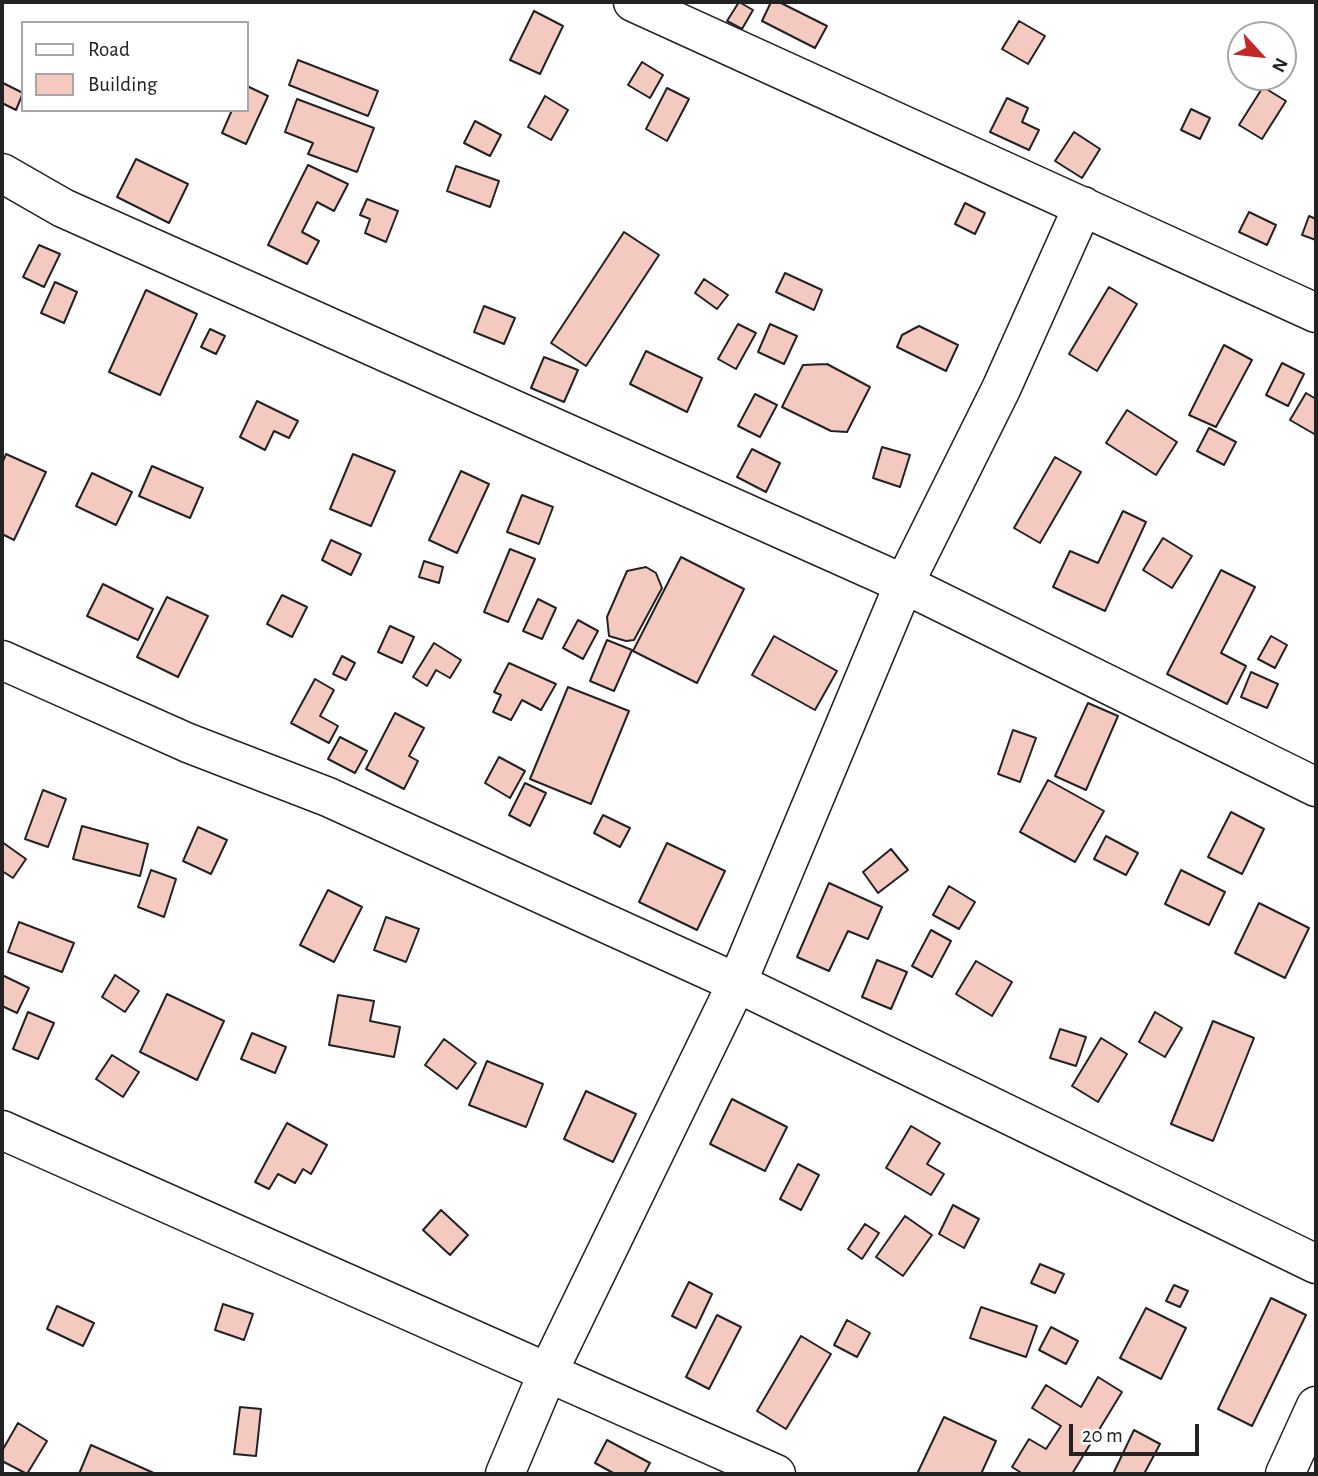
<!DOCTYPE html>
<style>
body{margin:0}
#map{position:relative;width:1318px;height:1476px;overflow:hidden;background:#fff;font-family:"Alegreya Sans",sans-serif}
canvas{display:block}
.frame{position:absolute;inset:0;border:4px solid #222;pointer-events:none}
.legend{position:absolute;left:21px;top:21px;width:228px;height:91px;box-sizing:border-box;background:#fff;border:2px solid #a7a7a7;margin:0;padding:9px 12px;list-style:none;font-size:21px;color:#222}
.legend li{display:flex;align-items:center;gap:14px;height:35px}
.legend b{width:35px;border:2px solid #a7a7a7}
.north{position:absolute;left:1227px;top:21px;width:70px;height:70px;box-sizing:border-box;background:#fff;border:2px solid #a7a7a7;border-radius:50%;rotate:117deg;font-size:19px;font-weight:700;line-height:28px;text-align:center;color:#222}
.north::after{content:'';display:block;margin:auto;width:24px;height:32px;background:#c62828;clip-path:polygon(50% 0,100% 100%,50% 72%,0 100%)}
.scale{position:absolute;left:1069px;top:1424px;width:130px;height:32px;box-sizing:border-box;border:4px solid #222;border-top:0;padding-left:9px;font-size:21px;line-height:24px;white-space:nowrap;color:#222;-webkit-text-stroke:5px #fff;paint-order:stroke}
</style>
<div id="map">
<canvas width="1318" height="1476"></canvas>
<div class="frame"></div>
<ul class="legend">
<li><b style="height:9px;background:#fff"></b>Road</li>
<li><b style="height:19px;background:#f3c9c0"></b>Building</li>
</ul>
<div class="north">N</div>
<div class="scale">20 m</div>
</div>
<script>
const g = document.querySelector('canvas').getContext('2d');
g.lineJoin = 'round';
function fillPath(path, color) {
  g.fillStyle = color;
  g.fill(path, 'evenodd');
}
function toPath(rows) {
  const path = new Path2D();
  for (const r of rows) {
    path.moveTo(r[0], r[1]);
    for (let i = 2; i < r.length; i += 2) path.lineTo(r[i], r[i + 1]);
  }
  return path;
}
function stroke(path, color, width, dash) {
  g.strokeStyle = color;
  g.lineWidth = width;
  g.lineCap = dash ? 'butt' : 'round';
  g.setLineDash(dash || []);
  g.stroke(path);
}
const building = toPath([
 [739,2,753,10,742,29,727,21,739,2],
 [771,2,779,2,827,26,815,48,762,21,771,2],
 [534,11,563,26,540,74,510,60,534,11],
 [1019,21,1045,36,1028,64,1002,49,1019,21],
 [298,60,378,91,368,116,289,85,298,60],
 [642,62,663,75,650,98,628,85,642,62],
 [3,83,23,93,16,110,2,103,3,83],
 [247,86,268,96,246,144,222,133,232,110,247,110,247,86],
 [1263,87,1286,101,1262,139,1239,125,1263,87],
 [667,88,689,99,667,141,646,129,667,88],
 [545,96,568,110,551,140,528,127,545,96],
 [1007,98,1028,108,1022,122,1039,130,1029,150,990,132,1007,98],
 [297,99,374,128,357,172,308,154,313,143,285,132,297,99],
 [1191,109,1210,118,1200,139,1181,130,1191,109],
 [475,121,501,135,490,156,464,143,475,121],
 [1074,132,1100,149,1082,178,1055,161,1074,132],
 [136,159,188,184,169,223,117,197,136,159],
 [308,165,348,184,334,211,317,202,302,232,319,241,307,264,268,245,308,165],
 [456,166,499,181,490,207,447,191,456,166],
 [367,199,398,211,386,242,365,233,370,219,360,215,367,199],
 [965,203,985,213,975,234,955,224,965,203],
 [1249,212,1276,225,1267,245,1239,232,1249,212],
 [1309,216,1316,219,1316,240,1302,235,1309,216],
 [624,232,659,255,586,366,551,343,624,232],
 [39,245,60,254,44,287,23,277,39,245],
 [785,273,822,290,814,310,776,292,785,273],
 [704,279,728,295,717,309,695,293,704,279],
 [55,282,77,292,64,323,41,313,55,282],
 [1109,287,1137,304,1097,371,1069,354,1109,287],
 [146,290,197,314,160,395,109,372,146,290],
 [484,306,515,318,504,344,474,332,484,306],
 [738,324,756,333,736,369,718,359,738,324],
 [770,324,797,336,784,364,758,352,770,324],
 [919,326,958,345,946,371,897,347,902,335,919,326],
 [210,329,225,336,216,354,201,347,210,329],
 [1224,345,1252,360,1216,427,1189,415,1224,345],
 [646,351,702,378,687,412,630,384,646,351],
 [544,357,578,370,564,402,531,388,544,357],
 [1282,363,1304,374,1288,406,1266,395,1282,363],
 [827,364,870,387,847,432,831,431,782,407,803,365,827,364],
 [1306,393,1316,399,1316,435,1290,420,1306,393],
 [755,394,777,405,760,437,738,426,755,394],
 [257,401,298,421,289,438,274,431,265,450,240,437,257,401],
 [1127,410,1177,442,1156,475,1106,443,1127,410],
 [1209,428,1236,442,1224,465,1197,451,1209,428],
 [882,447,910,455,900,487,873,478,882,447],
 [752,449,780,463,766,492,737,477,752,449],
 [6,454,46,472,14,540,2,534,2,464,6,454],
 [353,454,395,471,371,526,330,509,353,454],
 [1055,457,1081,472,1040,543,1014,528,1055,457],
 [152,466,203,488,190,518,139,496,152,466],
 [461,471,489,484,457,553,429,540,461,471],
 [92,473,132,492,116,525,76,506,92,473],
 [522,495,553,507,539,544,507,532,522,495],
 [1123,511,1146,522,1105,611,1053,587,1070,551,1098,563,1123,511],
 [1163,538,1192,556,1172,588,1143,570,1163,538],
 [331,540,361,554,351,575,322,560,331,540],
 [510,549,535,559,508,622,484,612,510,549],
 [681,557,744,589,697,683,633,651,681,557],
 [424,561,443,567,439,583,419,577,424,561],
 [646,567,656,573,662,588,634,640,626,641,609,636,607,617,627,571,646,567],
 [1221,570,1255,587,1221,653,1246,666,1227,704,1167,674,1221,570],
 [103,584,153,609,138,640,87,616,103,584],
 [282,595,307,607,292,637,267,624,282,595],
 [167,597,208,616,178,677,137,657,167,597],
 [538,599,556,608,542,639,523,631,538,599],
 [578,620,598,631,583,659,563,648,578,620],
 [390,626,414,637,402,663,378,652,390,626],
 [774,636,837,671,815,710,752,675,774,636],
 [1271,636,1287,645,1275,668,1258,659,1271,636],
 [607,640,632,650,614,691,590,681,607,640],
 [434,643,461,660,450,678,436,670,427,686,413,677,434,643],
 [342,656,355,663,346,680,333,674,342,656],
 [509,663,556,684,541,710,522,700,511,720,493,712,501,695,494,692,509,663],
 [1251,672,1278,684,1267,708,1241,697,1251,672],
 [315,679,334,690,320,716,338,726,329,743,291,723,315,679],
 [568,687,629,711,591,804,530,779,568,687],
 [1088,703,1118,716,1086,790,1055,776,1088,703],
 [395,713,424,728,409,756,418,761,404,789,366,769,395,713],
 [1013,730,1036,738,1020,782,998,774,1013,730],
 [340,737,367,751,355,773,328,759,340,737],
 [499,757,525,771,510,798,485,783,499,757],
 [1048,780,1104,811,1075,862,1020,832,1048,780],
 [525,783,546,793,530,826,509,815,525,783],
 [43,790,66,799,48,847,25,839,43,790],
 [1231,812,1264,829,1242,874,1208,857,1231,812],
 [603,815,630,828,620,847,594,833,603,815],
 [82,826,148,844,140,876,73,859,82,826],
 [198,827,227,840,211,874,183,861,198,827],
 [1106,836,1138,853,1126,875,1094,859,1106,836],
 [2,842,26,859,13,878,2,871,2,842],
 [667,843,725,871,697,930,639,902,667,843],
 [891,849,908,870,878,893,863,872,891,849],
 [151,870,176,879,164,917,138,907,151,870],
 [1181,870,1225,892,1209,925,1165,904,1181,870],
 [829,883,882,907,868,939,848,931,829,971,797,957,829,883],
 [949,886,975,902,959,929,933,915,949,886],
 [328,890,362,907,334,962,300,945,328,890],
 [1259,903,1309,928,1285,978,1235,953,1259,903],
 [386,917,419,929,406,962,374,950,386,917],
 [19,922,74,943,62,972,8,952,19,922],
 [931,930,951,941,932,977,912,966,931,930],
 [877,960,907,972,891,1009,862,997,877,960],
 [976,961,1012,982,992,1016,956,994,976,961],
 [2,975,29,988,17,1013,2,1006,2,975],
 [115,975,139,991,125,1012,102,997,115,975],
 [167,994,224,1021,197,1080,140,1052,167,994],
 [338,995,374,1001,370,1021,400,1027,394,1057,329,1045,338,995],
 [28,1012,54,1023,38,1059,13,1049,28,1012],
 [1155,1012,1182,1028,1165,1057,1139,1042,1155,1012],
 [1213,1021,1254,1038,1213,1141,1171,1124,1213,1021],
 [1060,1029,1086,1037,1076,1066,1050,1058,1060,1029],
 [252,1033,286,1047,275,1073,241,1059,252,1033],
 [1101,1038,1127,1054,1098,1102,1072,1086,1101,1038],
 [444,1039,476,1063,457,1089,425,1065,444,1039],
 [112,1055,139,1072,123,1097,96,1079,112,1055],
 [487,1061,543,1084,526,1127,469,1105,487,1061],
 [586,1091,636,1114,613,1162,564,1139,586,1091],
 [732,1099,787,1127,765,1171,710,1144,732,1099],
 [287,1123,327,1145,311,1174,303,1169,295,1183,278,1174,269,1189,255,1182,287,1123],
 [911,1126,940,1143,927,1164,944,1174,931,1195,886,1168,911,1126],
 [798,1164,819,1175,801,1210,780,1199,798,1164],
 [953,1205,979,1219,964,1248,939,1234,953,1205],
 [441,1210,468,1235,450,1255,423,1230,441,1210],
 [905,1216,932,1235,903,1276,876,1257,905,1216],
 [865,1224,879,1233,862,1259,848,1249,865,1224],
 [1040,1264,1064,1274,1055,1293,1031,1283,1040,1264],
 [689,1282,712,1294,696,1328,672,1316,689,1282],
 [1174,1285,1188,1291,1180,1307,1166,1301,1174,1285],
 [1271,1298,1306,1315,1252,1426,1218,1409,1271,1298],
 [223,1304,253,1314,244,1340,215,1330,223,1304],
 [57,1306,94,1323,83,1346,47,1329,57,1306],
 [981,1307,1037,1326,1026,1357,970,1338,981,1307],
 [1146,1308,1186,1328,1161,1379,1120,1358,1146,1308],
 [717,1315,741,1327,709,1389,686,1377,717,1315],
 [847,1320,870,1333,857,1357,834,1345,847,1320],
 [1051,1327,1078,1341,1066,1364,1039,1350,1051,1327],
 [801,1336,831,1354,786,1429,757,1411,801,1336],
 [1098,1377,1122,1392,1072,1474,1023,1474,1012,1467,1029,1439,1046,1449,1061,1426,1032,1408,1046,1385,1081,1407,1098,1377],
 [240,1407,261,1409,256,1456,234,1454,240,1407],
 [944,1417,996,1441,981,1474,917,1474,944,1417],
 [18,1423,47,1441,27,1474,2,1461,2,1451,18,1423],
 [1134,1430,1160,1444,1144,1474,1113,1474,1134,1430],
 [607,1440,650,1463,644,1474,615,1474,595,1463,607,1440],
 [91,1445,156,1474,79,1474,91,1445]
]);
fillPath(building, '#f3c9c0');
stroke(building, '#222', 2);
const street = toPath([
 [633,2,1316,313],
 [2,173,63,208,904,584,1316,787],
 [2,660,188,743,328,797,737,983,1316,1264],
 [2,1130,776,1474],
 [505,1474,548,1372,737,983,904,584,1001,389,1083,206],
 [1285,1474,1316,1406]
]);
stroke(street, '#222', 41);
stroke(street, '#fff', 38);
</script>
